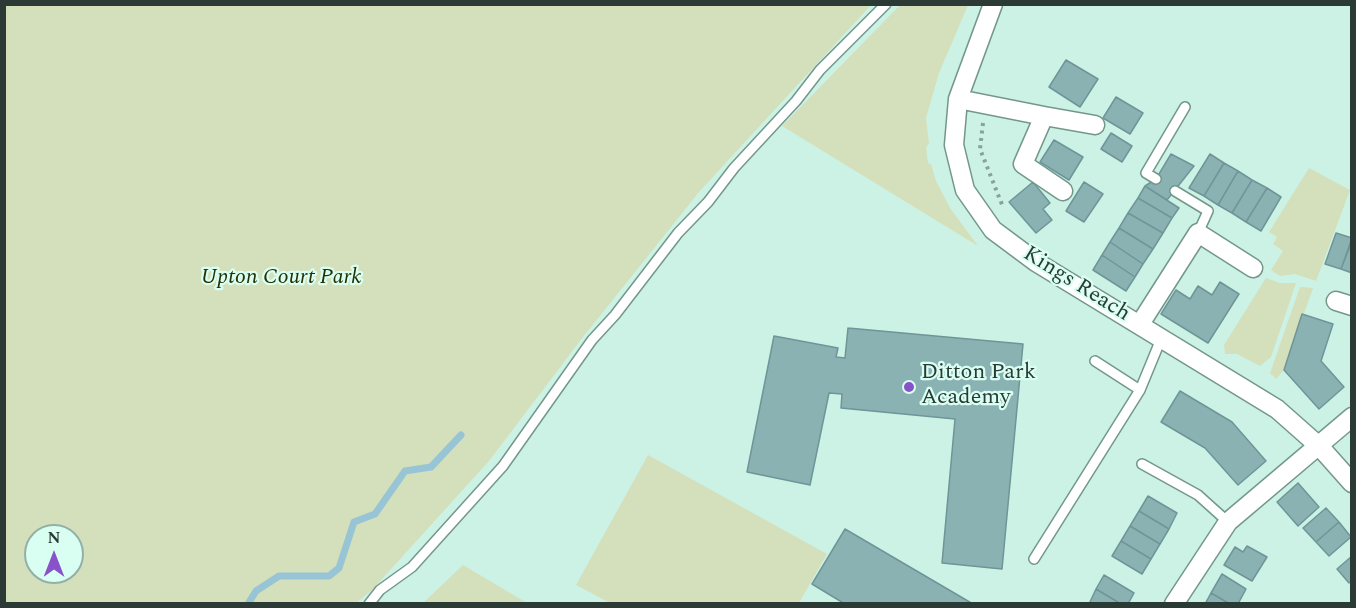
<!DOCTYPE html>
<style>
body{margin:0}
#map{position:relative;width:1356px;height:608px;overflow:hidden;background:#ccf2e5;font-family:Spectral,serif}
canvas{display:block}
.frame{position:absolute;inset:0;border:6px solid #2b3a35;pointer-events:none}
.north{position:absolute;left:24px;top:524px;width:60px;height:60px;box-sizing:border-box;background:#d9fff2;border:2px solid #93b0a6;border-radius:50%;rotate:0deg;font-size:16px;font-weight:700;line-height:24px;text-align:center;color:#2b3a35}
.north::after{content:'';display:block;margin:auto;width:21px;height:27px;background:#8852ca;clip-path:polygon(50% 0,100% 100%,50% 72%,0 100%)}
</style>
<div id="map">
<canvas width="1356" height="608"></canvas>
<div class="frame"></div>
<div class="north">N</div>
</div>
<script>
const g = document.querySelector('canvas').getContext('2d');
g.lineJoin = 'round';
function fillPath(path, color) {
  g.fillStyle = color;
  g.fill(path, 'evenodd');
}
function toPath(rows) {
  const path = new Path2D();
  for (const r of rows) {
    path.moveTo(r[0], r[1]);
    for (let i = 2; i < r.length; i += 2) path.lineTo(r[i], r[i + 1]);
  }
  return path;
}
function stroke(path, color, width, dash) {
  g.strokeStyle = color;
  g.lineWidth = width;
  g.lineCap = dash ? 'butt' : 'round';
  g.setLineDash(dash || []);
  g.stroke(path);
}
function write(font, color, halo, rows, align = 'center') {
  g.font = font + ' Spectral,serif';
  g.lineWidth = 4.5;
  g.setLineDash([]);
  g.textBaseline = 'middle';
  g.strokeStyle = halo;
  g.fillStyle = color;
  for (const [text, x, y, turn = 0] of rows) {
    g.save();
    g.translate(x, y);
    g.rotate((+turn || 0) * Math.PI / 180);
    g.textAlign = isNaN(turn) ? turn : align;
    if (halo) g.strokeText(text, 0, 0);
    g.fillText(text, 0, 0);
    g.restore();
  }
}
fillPath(toPath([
 [901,4,968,5,939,73,926,118,929,144,926,147,928,163,931,164,936,181,950,208,978,246,782,126],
 [4,5,5,4,871,5,699,192,583,337,489,461,372,590,355,604,5,603],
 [36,536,72,536,72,572,36,572],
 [1309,168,1350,190,1316,281,1295,274,1280,276,1271,270,1283,251,1273,244,1277,237,1269,232],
 [1266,278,1280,283,1296,283,1271,357,1260,366,1237,354,1225,354,1224,345],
 [1300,287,1313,288,1284,370,1276,379,1270,373],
 [648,455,827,554,799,603,610,603,576,585],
 [463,565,527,603,423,603]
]), '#d4dfbb');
stroke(toPath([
 [248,604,256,591,279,576,329,576,339,568,354,522,375,514,405,471,431,467,461,435]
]), '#98c5d6', 7);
const building = toPath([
 [1066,60,1098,79,1080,107,1049,87,1066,60],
 [1116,97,1143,113,1130,134,1103,118,1116,97],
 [1111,133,1132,146,1122,162,1101,149,1111,133],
 [1054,140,1083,157,1069,180,1040,162,1054,140],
 [1171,154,1194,166,1167,200,1145,186,1156,179,1171,154],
 [1210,154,1224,163,1204,196,1189,188,1210,154],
 [1224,163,1238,171,1218,205,1204,196,1224,163],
 [1238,171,1252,180,1232,213,1218,205,1238,171],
 [1252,180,1267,188,1246,222,1232,213,1252,180],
 [1033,182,1050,203,1043,209,1052,220,1036,233,1009,202,1033,182],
 [1084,182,1103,194,1084,222,1066,211,1084,182],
 [1145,186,1179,208,1172,218,1138,198,1145,186],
 [1267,188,1281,197,1261,231,1246,222,1267,188],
 [1138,198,1172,218,1163,233,1128,213,1138,198],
 [1128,213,1163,233,1153,249,1119,228,1128,213],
 [1119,228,1153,249,1143,264,1110,242,1119,228],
 [1336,233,1352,238,1341,269,1325,264,1336,233],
 [1352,241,1352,273,1341,269,1352,241],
 [1110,242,1143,264,1135,277,1102,255,1110,242],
 [1102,255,1135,277,1126,291,1093,270,1102,255],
 [1220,282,1239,294,1208,343,1161,314,1176,290,1190,299,1198,286,1212,295,1220,282],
 [1302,314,1333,324,1321,361,1344,387,1319,409,1284,370,1302,314],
 [848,328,1023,344,1002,569,942,563,955,419,841,408,842,394,829,393,810,485,747,472,774,336,838,348,836,357,845,358,848,328],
 [1180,391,1232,422,1266,461,1238,485,1205,448,1161,422,1180,391],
 [1298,483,1319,507,1298,526,1277,502,1298,483],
 [1148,496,1177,513,1169,529,1139,511,1148,496],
 [1326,508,1339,522,1316,542,1303,528,1326,508],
 [1139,511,1169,529,1160,544,1130,526,1139,511],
 [1339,522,1351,537,1329,556,1316,542,1339,522],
 [1130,526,1160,544,1151,559,1121,541,1130,526],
 [845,529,973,604,845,604,812,584,845,529],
 [1121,541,1151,559,1142,574,1112,556,1121,541],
 [1247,546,1267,557,1252,581,1224,565,1235,547,1243,552,1247,546],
 [1352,556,1352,581,1349,583,1337,569,1352,556],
 [1222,574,1246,589,1238,604,1230,604,1211,593,1222,574],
 [1104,575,1134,593,1128,604,1121,604,1096,589,1104,575],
 [1096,589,1121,604,1089,604,1096,589],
 [1211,593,1230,604,1205,604,1211,593]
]);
fillPath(building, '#8ab2b3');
stroke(building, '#6e9597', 1.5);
const service = toPath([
 [1156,179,1146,173,1185,107],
 [1175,191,1208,211,1198,233],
 [1095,361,1140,390],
 [1142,464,1198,495,1228,522],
 [1034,559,1140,390,1161,339],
 [369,604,380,590,412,567,503,466,592,340,615,315,678,233,708,202,734,168,796,101,820,70,886,4]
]);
const minor = toPath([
 [993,4,958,99,954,145,965,190,993,230,1036,262,1277,409,1320,447,1352,483],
 [958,99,1044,116],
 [1063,191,1023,164,1044,116,1095,125],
 [1336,301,1352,306],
 [1140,324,1198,233,1253,268],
 [1174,604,1228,522,1352,417]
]);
stroke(service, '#74978c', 12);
stroke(minor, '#74978c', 21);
stroke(toPath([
 [983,123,980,149,1003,207]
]), '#87a399', 4, [3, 4.5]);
stroke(service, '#fff', 9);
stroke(minor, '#fff', 18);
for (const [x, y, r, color] of [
 [909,387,6,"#8852ca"]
]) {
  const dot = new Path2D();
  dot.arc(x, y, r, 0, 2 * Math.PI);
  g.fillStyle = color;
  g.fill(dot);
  stroke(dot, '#d9fff2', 2);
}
write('italic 22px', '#263002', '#d9fff2', [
 ["Upton Court Park",281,279]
]);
write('22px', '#2b3a35', '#d9fff2', [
 ["Kings Reach",1076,285,32]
]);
write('22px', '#2b3a35', '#d9fff2', [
 ["Ditton Park",921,374],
 ["Academy",921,399]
], 'left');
</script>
